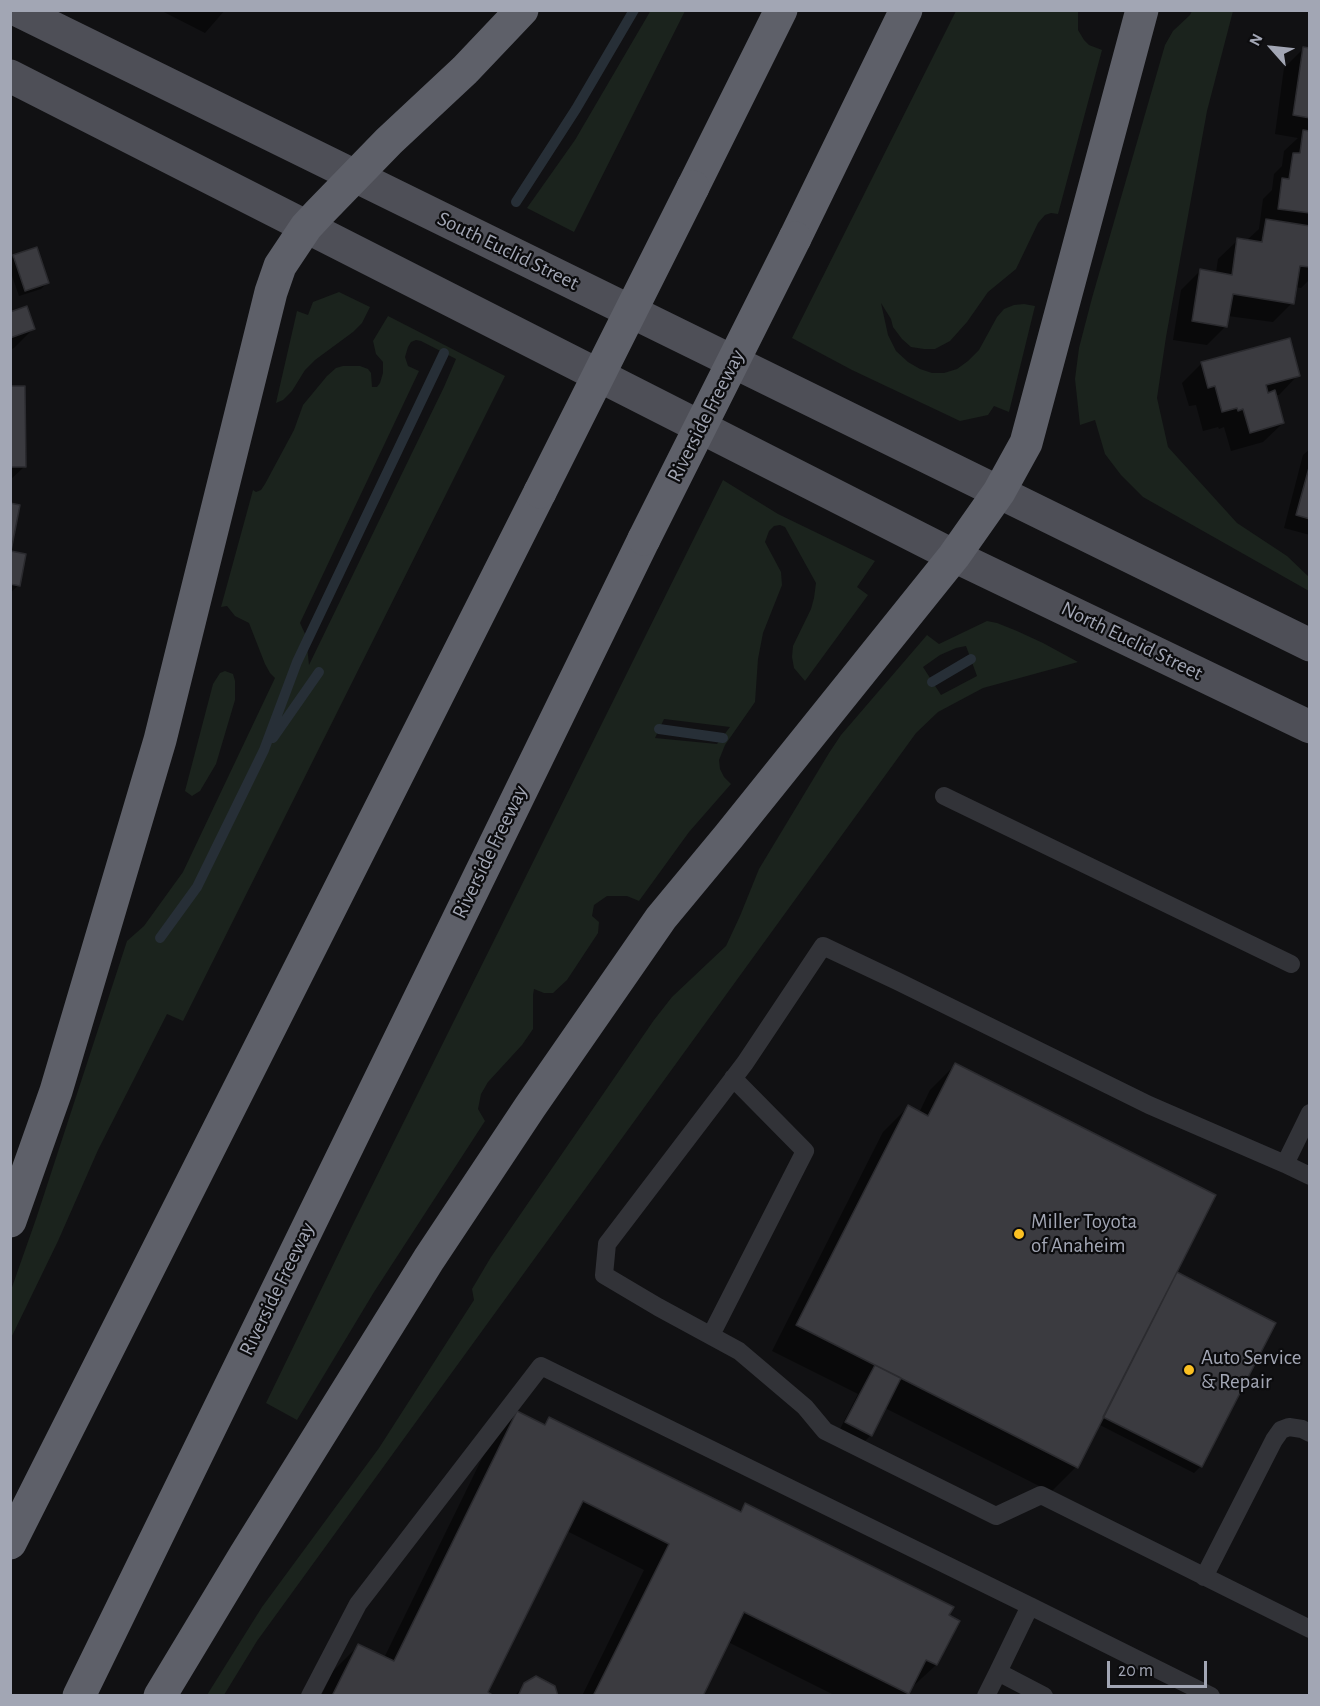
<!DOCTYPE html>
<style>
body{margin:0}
#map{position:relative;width:1320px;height:1706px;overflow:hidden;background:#111113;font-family:"Alegreya Sans",sans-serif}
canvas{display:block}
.frame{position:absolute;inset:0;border:12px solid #a2a6b4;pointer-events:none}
.north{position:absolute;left:1242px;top:18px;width:60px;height:60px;-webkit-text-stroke:4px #0c0c0e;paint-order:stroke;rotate:297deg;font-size:16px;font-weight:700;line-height:24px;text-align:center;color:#a2a6b4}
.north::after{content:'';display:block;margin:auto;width:21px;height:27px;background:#a2a6b4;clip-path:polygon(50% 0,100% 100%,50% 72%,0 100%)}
.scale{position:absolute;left:1107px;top:1661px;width:100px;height:27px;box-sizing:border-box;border:3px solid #a2a6b4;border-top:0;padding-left:8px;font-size:18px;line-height:21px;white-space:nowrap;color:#a2a6b4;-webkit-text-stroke:4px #0c0c0e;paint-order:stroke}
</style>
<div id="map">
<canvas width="1320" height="1706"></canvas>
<div class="frame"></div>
<div class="north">N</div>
<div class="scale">20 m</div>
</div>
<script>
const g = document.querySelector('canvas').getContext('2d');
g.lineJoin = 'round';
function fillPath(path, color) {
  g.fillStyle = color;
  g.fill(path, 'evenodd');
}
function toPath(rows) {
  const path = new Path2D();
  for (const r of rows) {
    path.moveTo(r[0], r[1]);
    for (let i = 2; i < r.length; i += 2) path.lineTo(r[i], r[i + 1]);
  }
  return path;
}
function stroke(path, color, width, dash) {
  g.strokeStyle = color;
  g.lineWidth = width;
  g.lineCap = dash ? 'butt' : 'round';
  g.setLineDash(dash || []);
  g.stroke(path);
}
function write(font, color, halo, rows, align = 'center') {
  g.font = font + ' "Alegreya Sans",sans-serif';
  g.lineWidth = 4.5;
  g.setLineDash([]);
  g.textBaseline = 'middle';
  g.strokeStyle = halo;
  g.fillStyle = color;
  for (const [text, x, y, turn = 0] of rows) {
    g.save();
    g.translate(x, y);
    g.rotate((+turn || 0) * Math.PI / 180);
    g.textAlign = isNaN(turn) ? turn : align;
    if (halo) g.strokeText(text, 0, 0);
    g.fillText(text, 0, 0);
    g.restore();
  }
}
fillPath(toPath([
 [651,10,685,11,574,232,527,208,575,140],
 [956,11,1078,11,1078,30,1084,40,1089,45,1102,50,1058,214,1051,213,1045,215,1038,223,1016,269,988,292,967,322,950,341,935,349,924,349,911,347,902,339,893,327,891,319,881,303,888,335,896,351,908,362,920,369,932,373,944,373,957,369,968,361,979,350,997,317,1004,309,1014,305,1024,304,1035,306,1009,412,994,406,988,415,960,421,852,370,792,338],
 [1192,11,1233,11,1207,111,1166,337,1157,398,1168,447,1237,523,1287,556,1309,577,1309,591,1143,497,1121,475,1105,454,1095,420,1080,425,1075,379,1079,348,1092,298,1165,45,1173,31,1190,15],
 [339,292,370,307,362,323,353,332,315,360,305,370,292,391,283,400,276,403,297,311,308,315,313,302],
 [388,316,505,376,183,1021,167,1014,98,1150,58,1241,11,1338,11,1290,36,1219,127,941,144,926,183,872,275,678,270,673,265,664,249,623,235,616,227,606,221,607,253,490,256,492,261,490,265,484,294,430,303,405,327,376,336,368,343,366,360,366,368,369,371,373,372,387,377,387,380,383,383,373,383,362,376,354,373,341],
 [416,340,421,341,456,359,444,387,309,665,306,636,300,623,419,371,408,366,405,357,408,347,411,342],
 [723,480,778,514,875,561,857,587,868,595,805,681,794,668,792,657,793,646,811,609,814,598,816,583,785,527,780,525,774,526,769,531,765,542,781,572,782,585,763,633,758,659,755,702,725,745,719,760,720,769,724,777,731,784,689,832,639,901,627,896,607,896,594,905,592,916,599,922,598,933,567,980,553,993,544,993,534,989,533,995,533,1029,522,1045,488,1082,481,1094,478,1109,485,1121,374,1292,297,1420,266,1403,351,1228],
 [664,719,730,727,717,744,655,738],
 [987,621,997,623,1017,631,1043,643,1078,662,983,688,938,712,916,733,257,1641,224,1695,207,1695,262,1607,379,1448,474,1300,472,1289,491,1257,654,1020,672,997,726,946,740,916,759,869,829,753,841,735,927,635,939,644],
 [966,646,977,676,941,695,923,667,940,655,956,648],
 [225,671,233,674,235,681,235,700,216,764,200,791,192,796,185,791,213,684,220,673]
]), '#1b231d');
fillPath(toPath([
 [160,10,225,10,205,33],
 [1304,48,1310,49,1310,279,1301,288,1295,287,1292,303,1273,322,1228,316,1226,326,1207,345,1173,340,1181,290,1200,271,1216,273,1218,259,1238,240,1246,241,1259,229,1263,199,1272,190,1274,174,1282,166,1284,151,1298,138,1275,134,1284,68],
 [14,257,47,283,41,289,19,296,10,270,10,260],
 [10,314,33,329,14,348,10,350],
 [1201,364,1298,375,1279,395,1275,395,1283,423,1263,442,1231,451,1224,427,1219,429,1218,427,1203,431,1196,405,1189,406,1182,383],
 [10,388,24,467,10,480],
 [1310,449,1310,535,1284,528,1303,455],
 [10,552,19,585,10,593],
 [955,1065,1175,1273,1274,1323,1201,1466,1194,1473,1098,1424,1076,1467,1051,1492,885,1408,871,1435,865,1441,840,1429,858,1394,772,1351,883,1132,908,1107,919,1113,930,1090],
 [518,1413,543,1425,549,1419,738,1513,745,1505,947,1616,936,1665,910,1689,906,1696,836,1696,728,1642,701,1696,582,1696,644,1570,567,1531,486,1693,491,1696,321,1696,333,1671,358,1646,384,1658,492,1438],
 [525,1685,556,1696,514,1696]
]), '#0007');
stroke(toPath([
 [516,202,576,109,634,10],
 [932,682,971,659],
 [659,729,723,738],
 [273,738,319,672],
 [160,938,197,887,264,750,297,662,444,353]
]), '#272f37', 10);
const building = toPath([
 [1303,47,1310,48,1310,118,1293,115,1303,47],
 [1303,130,1310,131,1310,213,1278,209,1282,178,1289,179,1293,153,1300,153,1303,130],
 [1266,219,1310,226,1310,267,1300,266,1294,304,1233,294,1227,327,1192,321,1200,269,1232,275,1237,238,1262,242,1266,219],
 [37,247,49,283,25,291,13,255,37,247],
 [27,306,35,329,10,338,10,312,27,306],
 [1290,338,1300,376,1266,385,1268,393,1275,390,1284,423,1250,433,1243,409,1238,411,1237,408,1222,412,1215,386,1208,388,1201,362,1290,338],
 [10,386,25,386,26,467,10,467,10,386],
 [1310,464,1310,519,1296,515,1310,464],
 [10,503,20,505,11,551,26,554,20,586,10,584,10,503],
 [955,1063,1216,1195,1078,1468,796,1325,908,1105,928,1116,955,1063],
 [1177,1272,1276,1323,1202,1467,1103,1417,1177,1272],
 [875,1365,901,1378,872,1436,845,1422,875,1365],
 [517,1411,545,1425,549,1417,741,1512,745,1503,954,1607,949,1615,960,1621,937,1665,926,1660,909,1694,744,1612,703,1696,593,1696,669,1544,583,1501,488,1692,494,1696,332,1696,358,1644,394,1661,517,1411],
 [536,1676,555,1686,558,1696,518,1696,524,1683,536,1676]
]);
fillPath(building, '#3b3b40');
stroke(building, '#2b2b2f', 1.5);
stroke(toPath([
 [944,796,1291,964],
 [1310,1113,1285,1164,1310,1176],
 [1285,1164,1149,1105,897,981,823,946,745,1063,607,1244,604,1275,658,1307,739,1351,805,1407,825,1431,996,1516,1041,1495,1310,1629],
 [711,1335,805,1151,733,1078],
 [1204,1577,1274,1440,1281,1430,1289,1427,1302,1429,1310,1433],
 [1030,1606,1211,1696],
 [310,1696,358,1604,541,1366,1030,1606,998,1672,1044,1696],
 [986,1696,998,1672]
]), '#323338', 18);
stroke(toPath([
 [17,10,1310,645],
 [10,76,954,556,1310,727]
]), '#4e4f57', 33);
stroke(toPath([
 [693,187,781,10],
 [795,238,906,10],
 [10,1221,56,1091,160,740,271,292,280,266,306,227,319,213,389,141,465,70,522,10],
 [10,1543,540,492],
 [79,1696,644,539],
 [160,1696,245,1555,429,1259,530,1107,661,918,729,836,954,556,999,492,1026,443,1142,10]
]), '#5e6069', 33);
stroke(toPath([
 [540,492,693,187],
 [644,539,795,238]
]), '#5e6069', 33);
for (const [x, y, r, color] of [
 [1019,1234,6,"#fbc022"],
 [1189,1370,6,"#fbc022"]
]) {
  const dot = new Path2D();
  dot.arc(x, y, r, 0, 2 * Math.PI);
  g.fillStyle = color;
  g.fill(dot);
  stroke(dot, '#0c0c0e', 2);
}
write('21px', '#a2a6b4', '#0c0c0e', [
 ["South Euclid Street",508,251,26],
 ["Riverside Freeway",706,416,-63],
 ["North Euclid Street",1132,641,26],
 ["Riverside Freeway",490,852,-64],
 ["Riverside Freeway",277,1289,-64]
]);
write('21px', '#a2a6b4', '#0c0c0e', [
 ["Miller Toyota",1031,1222],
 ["of Anaheim",1031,1246],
 ["Auto Service",1201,1358],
 ["& Repair",1201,1382]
], 'left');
</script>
